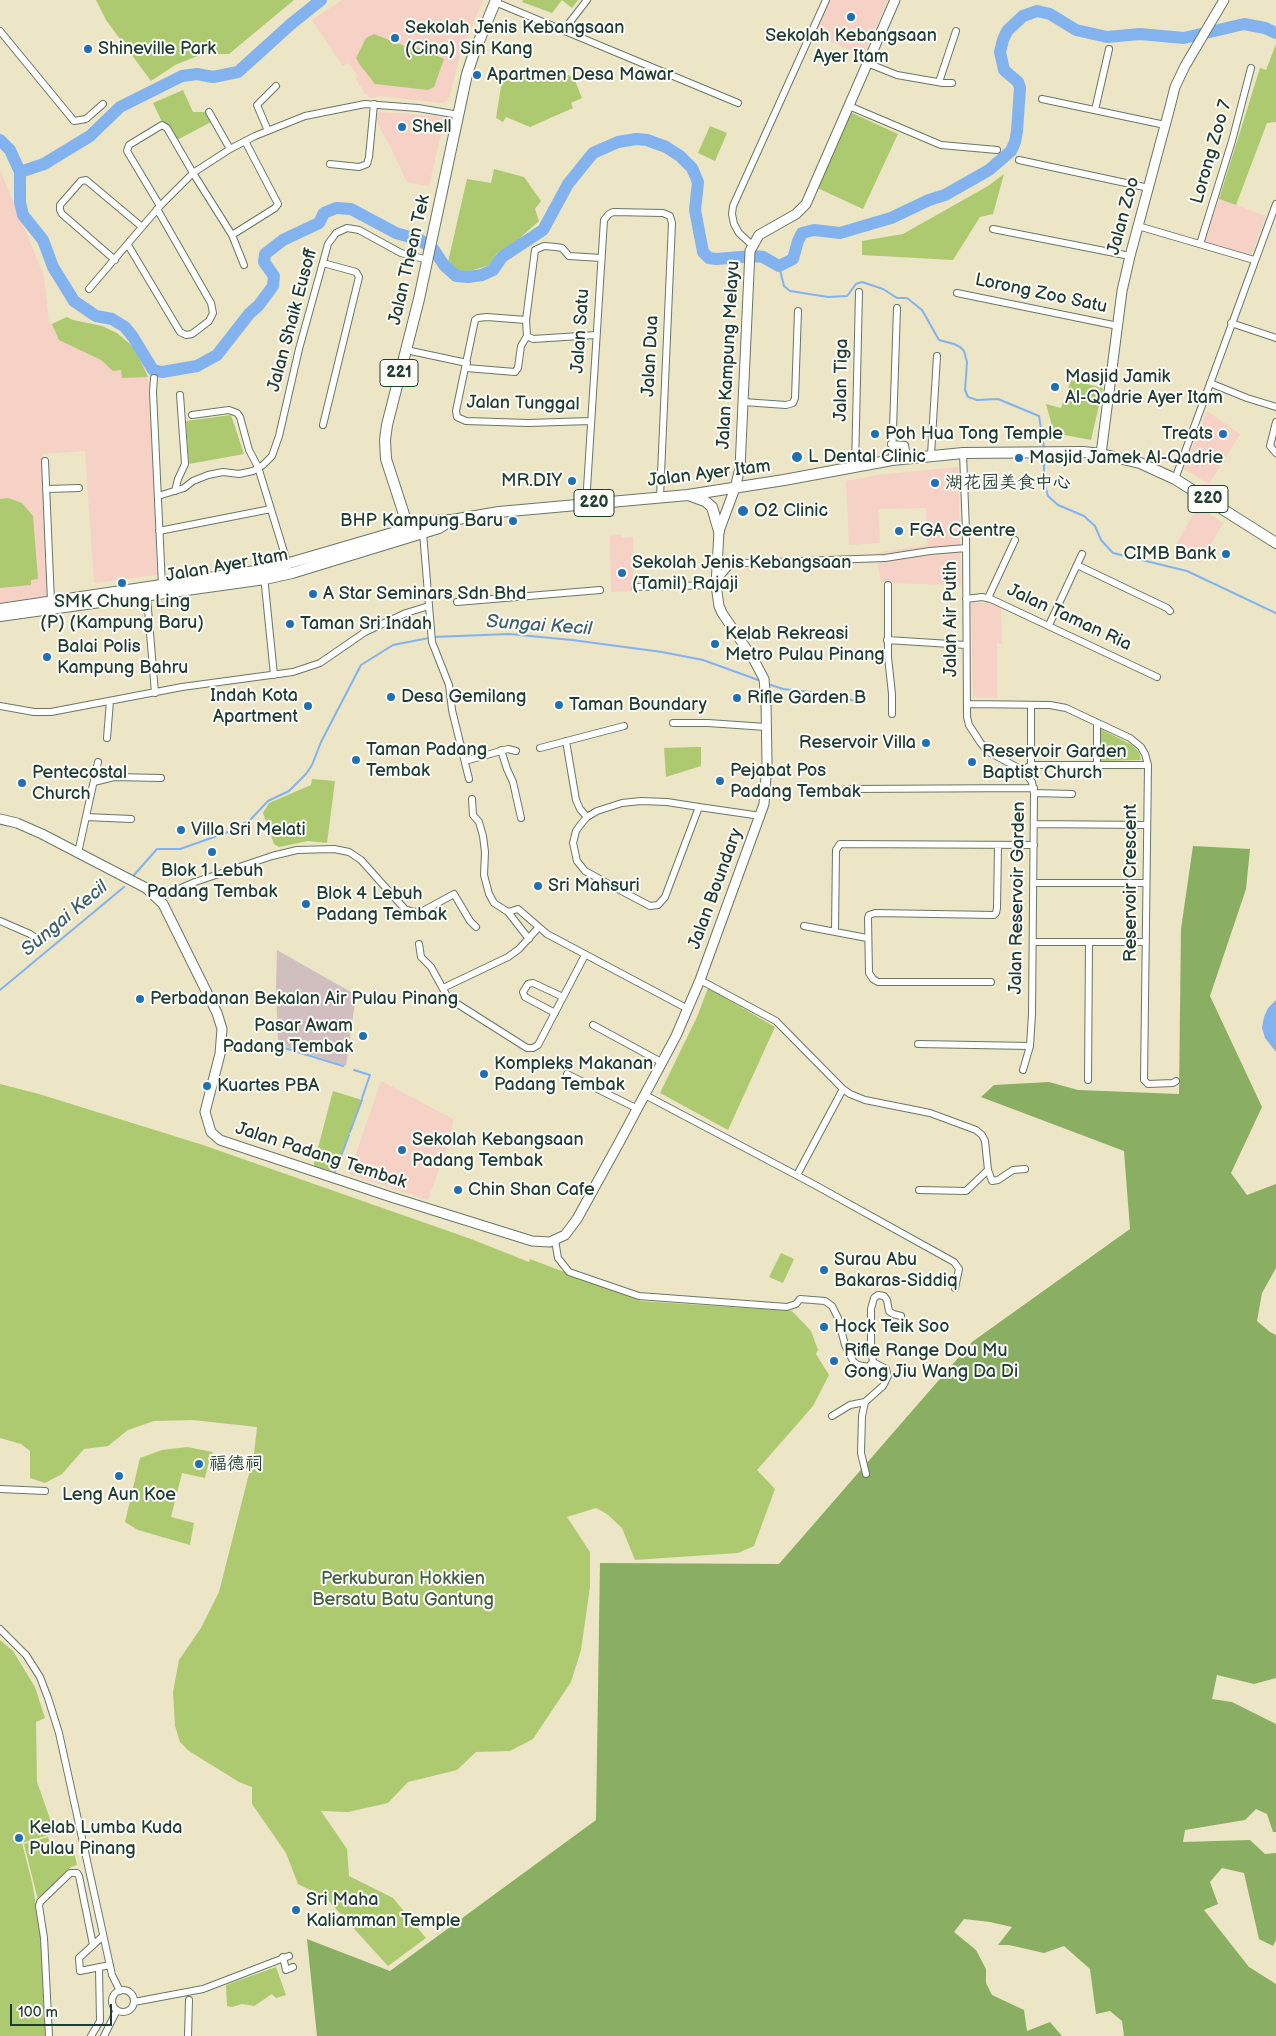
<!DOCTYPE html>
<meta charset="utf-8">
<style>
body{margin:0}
#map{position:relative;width:1276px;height:2036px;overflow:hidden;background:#ece5c6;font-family:"Balsamiq Sans",sans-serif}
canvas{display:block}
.scale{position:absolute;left:10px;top:2004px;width:102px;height:22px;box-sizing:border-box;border:2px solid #1f3d34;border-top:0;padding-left:6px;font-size:15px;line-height:18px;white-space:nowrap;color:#1f3d34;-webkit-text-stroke:4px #fdfcf7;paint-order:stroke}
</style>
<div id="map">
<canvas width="1276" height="2036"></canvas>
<div class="scale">100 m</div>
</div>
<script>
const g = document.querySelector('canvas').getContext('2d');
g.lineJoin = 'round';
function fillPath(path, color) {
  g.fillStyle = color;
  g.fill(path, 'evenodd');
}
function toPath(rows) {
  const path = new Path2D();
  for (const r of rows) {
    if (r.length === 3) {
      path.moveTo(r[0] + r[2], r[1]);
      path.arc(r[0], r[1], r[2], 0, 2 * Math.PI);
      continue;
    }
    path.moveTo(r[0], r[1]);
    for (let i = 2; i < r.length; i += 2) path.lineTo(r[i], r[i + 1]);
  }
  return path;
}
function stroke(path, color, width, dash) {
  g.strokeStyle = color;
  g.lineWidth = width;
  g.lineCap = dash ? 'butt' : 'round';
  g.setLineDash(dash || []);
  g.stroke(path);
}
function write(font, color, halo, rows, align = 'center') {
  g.font = font + ' "Balsamiq Sans","LXGW WenKai TC",sans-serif';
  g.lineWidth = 4;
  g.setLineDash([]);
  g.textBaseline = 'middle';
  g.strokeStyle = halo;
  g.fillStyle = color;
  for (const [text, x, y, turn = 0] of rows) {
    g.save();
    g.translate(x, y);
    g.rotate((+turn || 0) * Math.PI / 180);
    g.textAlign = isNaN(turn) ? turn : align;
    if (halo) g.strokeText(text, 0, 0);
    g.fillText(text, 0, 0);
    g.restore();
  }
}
fillPath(toPath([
 [342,0,483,0,460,55,449,98,448,98,447,101,442,103,380,96,369,98,367,94,365,94,356,79,358,76,348,63,343,66,312,20],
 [828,0,888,0,863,56,814,34],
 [379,112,437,116,444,120,429,186,407,182,391,148,377,123,376,114],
 [0,170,44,276,49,325,67,317,73,320,102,326,117,333,132,346,143,362,148,377,153,439,157,575,94,583,85,451,42,454,48,597,0,603],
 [1219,199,1266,216,1251,256,1204,241],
 [1207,411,1240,434,1209,484,1184,469],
 [958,467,961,585,881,583,876,553,927,545,926,508,878,509,880,543,849,545,846,481,877,475],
 [1198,506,1223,523,1200,563,1174,548],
 [621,535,622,538,633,537,634,591,611,592,610,536],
 [971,603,992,603,1001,608,1002,644,997,643,997,698,973,697],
 [381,1081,453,1119,451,1137,428,1200,349,1174]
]), '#f6d1c5');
fillPath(toPath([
 [277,950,356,995,346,1066,278,1044,276,987]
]), '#d1bfbf');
fillPath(toPath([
 [96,0,294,0,229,54,203,54,175,65,151,81,106,20],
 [523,0,578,0,572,8,562,0,552,13,522,2],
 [374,34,415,50,417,47,444,59,434,87,428,90,375,84,360,65,356,58,366,38],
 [1276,44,1276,122,1267,123,1236,205,1219,199,1260,68,1266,70],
 [530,70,559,81,562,72,574,78,582,98,571,103,573,108,530,127,506,117,503,122,496,118,503,74,514,77],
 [183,90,193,112,205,112,211,122,177,140,168,125,162,122,153,103],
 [850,112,898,134,863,209,815,187],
 [710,126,727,133,715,161,698,153],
 [494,169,524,177,541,201,535,209,539,221,512,245,497,253,490,265,470,271,458,271,448,262,467,179,491,183],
 [1004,174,993,214,980,217,953,260,862,255,862,241,903,234,988,186],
 [67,317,73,320,102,326,117,333,132,346,137,354,148,377,122,378,121,370,113,371,101,360,59,340,52,324],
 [1071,380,1103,388,1091,440,1054,433,1046,404,1061,408],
 [231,415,244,454,189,464,186,421],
 [8,498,22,503,33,516,38,579,31,580,31,585,0,588,0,499],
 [1101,729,1132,745,1139,752,1141,760,1101,761],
 [697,747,701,747,701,766,666,777,664,748],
 [312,779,335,781,327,843,308,841,279,847,274,844,263,813,269,803,311,785],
 [708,988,775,1027,728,1130,660,1093,697,1017],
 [0,1084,39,1094,203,1145,471,1239,529,1262,530,1259,641,1301,792,1311,811,1331,818,1350,816,1354,829,1375,813,1406,757,1470,775,1489,754,1546,738,1553,635,1560,622,1528,607,1514,596,1508,567,1517,590,1552,590,1587,581,1650,571,1682,533,1739,510,1751,476,1752,457,1770,408,1782,388,1803,348,1812,321,1811,347,1849,349,1876,393,1898,426,1938,388,1966,326,1898,298,1884,286,1853,252,1804,252,1787,239,1782,189,1751,180,1742,175,1726,173,1692,179,1660,201,1628,219,1592,254,1454,257,1427,193,1420,154,1421,128,1430,108,1446,84,1449,62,1474,45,1483,30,1478,30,1451,21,1444,0,1438],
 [333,1091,362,1100,335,1172,314,1166,314,1163],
 [781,1253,794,1259,783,1283,769,1277],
 [187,1447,213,1452,210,1457,205,1478,182,1473,171,1517,194,1523,190,1545,138,1530,125,1522,140,1458,162,1450],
 [0,1640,13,1651,35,1687,45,1718,36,1722,37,1782,55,1833,22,1843,32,1882,42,1940,47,2036,0,2036],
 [48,1837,51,1848,72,1843,77,1865,71,1867,38,1900,24,1844],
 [276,1967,286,1995,276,1998,272,1994,254,2006,242,2004,232,2007,227,2006,226,1985]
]), '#aeca70');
fillPath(toPath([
 [1193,846,1250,849,1246,889,1210,996,1262,1107,1231,1173,1247,1195,1276,1184,1276,1268,1262,1293,1257,1321,1270,1332,1276,1335,1276,1678,1254,1684,1217,1675,1212,1699,1232,1702,1276,1724,1276,1832,1273,1832,1267,1814,1256,1809,1245,1820,1185,1830,1183,1842,1250,1840,1265,1854,1276,1853,1276,1940,1273,1946,1259,1939,1244,1873,1222,1868,1210,1882,1218,1904,1204,1910,1249,1967,1276,1984,1276,2036,1124,2036,1122,2021,1110,2011,1096,2014,1090,1969,1064,1946,1044,1953,1009,1945,998,1945,1012,1927,990,1922,964,1919,954,1932,976,1950,986,1969,986,1983,992,1995,1024,2010,1027,2031,1050,2022,1062,2036,317,2036,307,1939,390,1971,596,1820,600,1563,779,1564,972,1342,1130,1229,1124,1151,981,1097,994,1085,1049,1082,1078,1090,1179,1094,1181,929]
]), '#8aae62');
fillPath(toPath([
 [1276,1000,1276,1052,1265,1038,1262,1028,1264,1017,1268,1008]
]), '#83b3ee');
stroke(toPath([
 [779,266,784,286,790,291,828,297,847,296,856,284,862,282,883,289,897,298,907,298,922,310,939,340,954,344,960,347,964,351,967,362,965,390,968,397,977,400,998,399,1039,416,1044,448],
 [1044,456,1044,482,1048,496,1058,505,1084,516,1095,526,1101,540,1113,553,1187,571,1276,613],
 [434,637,509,634,572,640,662,652,703,660,761,681],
 [768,684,783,689,828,694,863,703],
 [134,875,157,849,180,849,231,831,251,819,268,801,289,791,306,774,312,765,321,742,361,665,393,645,429,638],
 [0,990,124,887],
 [278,1046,343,1066],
 [232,1050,234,1046,260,1046],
 [354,1070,370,1075,362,1098],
 [350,1132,362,1100],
 [335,1172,349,1135]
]), '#83b3ee', 2);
stroke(toPath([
 [0,140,10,150,20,172,20,202,23,215,43,240,53,267,74,301,96,316,112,319,125,327,133,337,153,370,162,372,197,366,217,355,249,314,259,305,273,286,274,276,264,262,265,254,283,240,319,223,324,213,336,208,351,209,396,233,420,240,434,250,444,265,456,276,468,277,482,275,493,270,502,257,543,230,568,184,593,153,618,142,636,139,647,140,666,147,680,156,692,168,698,182,695,210,703,252,709,258,716,259,754,256,763,257,779,266,793,259,798,241,802,233,814,230,840,233,891,218,929,200,945,195,989,170,1011,151,1015,142,1017,131,1020,88,1018,82,1004,70,1000,52,1003,40,1007,31,1023,16,1037,11,1050,14,1076,30,1107,37,1140,34,1184,38,1244,24,1265,28,1276,33],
 [20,172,44,164,90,136,120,107,182,76,197,74,213,77,238,72,291,24,321,0]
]), '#83b3ee', 12);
const street = toPath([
 [495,2,738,103],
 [0,31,74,121,86,119,103,104],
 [563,31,587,0],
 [867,63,897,75,943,83,952,83],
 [939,82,956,31],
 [1042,99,1165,125],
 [849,106,941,145,997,150],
 [1095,110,1109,49],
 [209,112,230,149],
 [268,131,257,105,276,86],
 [1019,160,1149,188],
 [330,164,359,167,367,164,369,157,374,104],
 [160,206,127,151,129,145,162,125,167,128,193,173,232,235,244,265],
 [1138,226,1254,260],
 [993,229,1130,256],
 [232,235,275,208,278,204,245,141],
 [1200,244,1232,141,1251,68],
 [128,245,180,332,186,335,192,334,209,321,213,313,211,303,157,209],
 [752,245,739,233,734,224,732,214,733,206,826,0],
 [115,260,62,214,60,210,60,205,81,181,86,180,142,227],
 [89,289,160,206,193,173,230,149,255,136,305,116,365,104,418,108,459,115],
 [957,293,1118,326],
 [526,320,487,317,478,318,475,320,456,411,457,417,466,421,528,423,590,421],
 [1231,323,1276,338],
 [596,335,533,339,527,336,526,320,535,250,544,246,556,247,562,248,569,256,601,258],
 [406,350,467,363],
 [466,368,515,372,518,368,521,346,527,336],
 [154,378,153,392,162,586],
 [1210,383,1247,398,1276,407],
 [743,402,786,405,793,403,795,398,798,311],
 [192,415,229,410,237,413,240,417,249,450,258,467,288,565],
 [1276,422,1270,446,1276,453],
 [323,425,359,277,356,272,323,263],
 [891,444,905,445,907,458],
 [963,453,966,532,967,717,969,725,980,742,987,751,1024,771,1032,782,1034,793,1032,1014,1030,1046,1023,1070],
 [931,455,937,356],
 [892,460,897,308],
 [45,461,51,602],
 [855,468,859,292],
 [1175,479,1276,204],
 [47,489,79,488],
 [175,491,178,479,185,464,180,395],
 [158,496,184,488,193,481,208,475,223,472,239,474,253,471,263,465,272,456,279,436,299,349,328,244,336,233,347,228,359,230,401,253,428,260],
 [586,504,604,220,609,214,613,212,663,213,670,216,672,223,660,497],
 [159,531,271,509],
 [423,533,432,642,449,685,452,710,469,779],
 [717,564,885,558,930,551,966,548],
 [1077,565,1167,608,1170,611],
 [264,576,274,675],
 [717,580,731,564],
 [888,585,888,657,892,694,892,714],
 [635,587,716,585],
 [147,597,155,693],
 [988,598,1015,540],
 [966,599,982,597,991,599,1157,677],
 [457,602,600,590],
 [1049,625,1082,554],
 [887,640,966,645],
 [967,704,1050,705,1066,708,1130,738,1141,747,1145,754,1148,765,1144,1080,1148,1084,1173,1083,1176,1081],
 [1031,705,1031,765],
 [0,706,34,712,51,712,182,687,293,672,320,663,365,632,406,613,429,606],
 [673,723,708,723,766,727],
 [107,738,110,701],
 [566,741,576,800,580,809,587,817],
 [540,748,624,726],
 [501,750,507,769,513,782,521,818],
 [465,761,508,749,516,751],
 [1097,764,1097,723],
 [1024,771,1026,768,1031,765,1148,765],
 [94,782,114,777,161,778],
 [846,789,1034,788],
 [1034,793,1072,794],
 [472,799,473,815,479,822,483,836,485,852,484,875,489,894,494,903,508,912,529,939],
 [699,807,665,897,658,905,650,906,616,888,585,871,577,861,573,843,576,831,581,824,587,817,597,811,622,803,641,801,667,802,699,807,761,816],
 [86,817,131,819],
 [1034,824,1146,825],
 [78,853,98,762],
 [1034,883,1146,883],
 [158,898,195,882,272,856,297,850,334,849,349,852,361,860,403,907,409,916],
 [405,909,413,912,423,911,454,894,470,921,476,927],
 [508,912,518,909,547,934,688,1009],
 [0,921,30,934,41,942],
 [804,926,867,938],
 [835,931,836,850,840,844,1034,845],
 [1033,942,1146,942],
 [419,944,421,957,431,967,448,998,527,1048,533,1048,538,1045,585,955],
 [700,980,776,1021,843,1089,850,1094,865,1100,930,1113,976,1130,982,1135,985,1141,988,1170,992,1181,998,1180,1013,1170,1025,1169],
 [991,982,878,982,873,979,869,973,868,918,869,915,875,913,994,915,996,913,997,908,998,845],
 [443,988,508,957,519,949,538,928],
 [555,1013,525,997,523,992,528,984,533,983,563,997],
 [593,1025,663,1063],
 [918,1044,1030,1046],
 [567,1074,638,1109],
 [1088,1080,1089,942],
 [645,1095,815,1185,954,1262,959,1269,955,1288],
 [797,1175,843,1089],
 [919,1190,966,1191,988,1170],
 [555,1240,558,1258,569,1272,639,1296,787,1307,796,1304,800,1299,825,1301,832,1306,838,1318,845,1345,853,1361,858,1365,868,1367,873,1362,886,1369,888,1376,883,1386,865,1402,850,1405,832,1416],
 [873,1362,871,1348,871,1309,874,1298,878,1295,884,1296,887,1300,889,1311,893,1314,901,1316],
 [865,1402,862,1416,861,1453,866,1474],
 [0,1489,45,1491],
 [0,1629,26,1655,40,1677,48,1698,59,1733,112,1975,120,1991],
 [103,1936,79,1958,80,1971,110,1965],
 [283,1957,286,1970,293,1967],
 [123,2001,11],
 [134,2002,203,1989,289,1956],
 [49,2036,44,1938,39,1906,40,1902,70,1873,77,1873,79,1876,93,1945],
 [91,2036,100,2021,99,1968],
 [104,2036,117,2010],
 [188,2036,189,2000]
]);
const secondary = toPath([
 [1101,454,1122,291,1130,256,1170,107,1175,87,1185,66,1224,0],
 [0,819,17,823,42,834,146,888,163,904,217,1013,222,1029,220,1054,205,1112,211,1132,220,1140,391,1197,532,1241,550,1242,565,1235,577,1219,620,1141,676,1036,700,980,764,804,767,763,766,702,764,679,754,660,722,613,719,606,716,585,719,531,735,488,740,468,750,251,759,235,796,214,806,204,895,0]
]);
const primary = toPath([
 [691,496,705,501,712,507,719,531],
 [411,536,386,459,385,440,387,425,419,299,467,74,474,53,496,0],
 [0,609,269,569,437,520,452,520,499,512,688,495,784,480,892,460,963,453,1083,452,1101,454,1140,463,1175,479,1276,543],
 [0,616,265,579,292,573,439,528,452,520]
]);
stroke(street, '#677867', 8);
stroke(secondary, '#677867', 11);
stroke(primary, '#677867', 12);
stroke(street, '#fff', 6);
stroke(secondary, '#fff', 9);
stroke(primary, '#fff', 10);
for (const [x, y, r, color] of [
 [851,17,5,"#1f6fb2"],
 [395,38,5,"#1f6fb2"],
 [88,49,5,"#1f6fb2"],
 [477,75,5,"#1f6fb2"],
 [402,127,5,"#1f6fb2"],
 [1055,387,5,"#1f6fb2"],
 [875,434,5,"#1f6fb2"],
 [1223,434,5,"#1f6fb2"],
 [797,457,6,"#1f6fb2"],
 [1019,458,5,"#1f6fb2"],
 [572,481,5,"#1f6fb2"],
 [935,483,5,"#1f6fb2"],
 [743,511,6,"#1f6fb2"],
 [513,521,5,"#1f6fb2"],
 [899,531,5,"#1f6fb2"],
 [1226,554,5,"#1f6fb2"],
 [622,573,5,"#1f6fb2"],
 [122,583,5,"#1f6fb2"],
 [313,594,5,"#1f6fb2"],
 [290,624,5,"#1f6fb2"],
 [715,644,5,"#1f6fb2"],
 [47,657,5,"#1f6fb2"],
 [391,697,5,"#1f6fb2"],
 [737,698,5,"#1f6fb2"],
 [559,705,5,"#1f6fb2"],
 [308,706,5,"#1f6fb2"],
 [926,743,5,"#1f6fb2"],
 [356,760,5,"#1f6fb2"],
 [972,762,5,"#1f6fb2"],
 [720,781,5,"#1f6fb2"],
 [22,783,5,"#1f6fb2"],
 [181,830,5,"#1f6fb2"],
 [212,852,5,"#1f6fb2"],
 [538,886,5,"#1f6fb2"],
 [306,904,5,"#1f6fb2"],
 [140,999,5,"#1f6fb2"],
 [363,1036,5,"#1f6fb2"],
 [484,1074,5,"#1f6fb2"],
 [207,1086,5,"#1f6fb2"],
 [402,1150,5,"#1f6fb2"],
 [458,1190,5,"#1f6fb2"],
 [824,1270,5,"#1f6fb2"],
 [824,1327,5,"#1f6fb2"],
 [834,1361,5,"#1f6fb2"],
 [199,1464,5,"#1f6fb2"],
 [119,1476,5,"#1f6fb2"],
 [19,1838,5,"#1f6fb2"],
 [296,1910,5,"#1f6fb2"]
]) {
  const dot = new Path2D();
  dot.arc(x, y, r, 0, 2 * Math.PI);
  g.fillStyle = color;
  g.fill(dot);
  stroke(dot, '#fdfcf7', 2);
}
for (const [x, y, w] of [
 [399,373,38],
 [1208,499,40],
 [594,503,40]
]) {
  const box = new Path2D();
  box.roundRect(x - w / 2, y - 13.5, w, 27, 4);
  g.fillStyle = '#fdfcf7';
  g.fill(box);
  stroke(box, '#1f3d34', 1);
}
write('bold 16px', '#1f3d34', null, [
 ["221",399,373],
 ["220",1208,499],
 ["220",594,503]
]);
write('18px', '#1f3d34', '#fdfcf7', [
 ["Sekolah Jenis Kebangsaan",405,28],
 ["(Cina) Sin Kang",405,49],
 ["Sekolah Kebangsaan",851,36,"center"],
 ["Ayer Itam",851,57,"center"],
 ["Shineville Park",98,49],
 ["Apartmen Desa Mawar",487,75],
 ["Shell",412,127],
 ["Masjid Jamik",1065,377],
 ["Al-Qadrie Ayer Itam",1065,398],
 ["Poh Hua Tong Temple",885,434],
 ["Treats",1213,434,"right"],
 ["L Dental Clinic",808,457],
 ["Masjid Jamek Al-Qadrie",1029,458],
 ["MR.DIY",562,481,"right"],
 ["湖花园美食中心",945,483],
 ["O2 Clinic",754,511],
 ["BHP Kampung Baru",503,521,"right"],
 ["FGA Ceentre",909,531],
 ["CIMB Bank",1216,554,"right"],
 ["Sekolah Jenis Kebangsaan",632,563],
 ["(Tamil) Rajaji",632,584],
 ["A Star Seminars Sdn Bhd",323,594],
 ["SMK Chung Ling",122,602,"center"],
 ["(P) (Kampung Baru)",122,623,"center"],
 ["Taman Sri Indah",300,624],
 ["Kelab Rekreasi",725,634],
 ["Metro Pulau Pinang",725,655],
 ["Balai Polis",57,647],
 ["Kampung Bahru",57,668],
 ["Indah Kota",298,696,"right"],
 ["Apartment",298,717,"right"],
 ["Desa Gemilang",401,697],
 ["Rifle Garden B",747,698],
 ["Taman Boundary",569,705],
 ["Reservoir Villa",916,743,"right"],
 ["Taman Padang",366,750],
 ["Tembak",366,771],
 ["Reservoir Garden",982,752],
 ["Baptist Church",982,773],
 ["Pejabat Pos",730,771],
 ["Padang Tembak",730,792],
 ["Pentecostal",32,773],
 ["Church",32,794],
 ["Villa Sri Melati",191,830],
 ["Blok 1 Lebuh",212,871,"center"],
 ["Padang Tembak",212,892,"center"],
 ["Sri Mahsuri",548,886],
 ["Blok 4 Lebuh",316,894],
 ["Padang Tembak",316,915],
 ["Perbadanan Bekalan Air Pulau Pinang",150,999],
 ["Pasar Awam",353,1026,"right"],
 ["Padang Tembak",353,1047,"right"],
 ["Kompleks Makanan",494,1064],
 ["Padang Tembak",494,1085],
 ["Kuartes PBA",217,1086],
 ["Sekolah Kebangsaan",412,1140],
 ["Padang Tembak",412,1161],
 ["Chin Shan Cafe",468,1190],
 ["Surau Abu",834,1260],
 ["Bakaras-Siddiq",834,1281],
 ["Hock Teik Soo",834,1327],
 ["Rifle Range Dou Mu",844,1351],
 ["Gong Jiu Wang Da Di",844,1372],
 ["福德祠",209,1464],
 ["Leng Aun Koe",119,1495,"center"],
 ["Kelab Lumba Kuda",29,1828],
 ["Pulau Pinang",29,1849],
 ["Sri Maha",306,1900],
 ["Kaliamman Temple",306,1921]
], 'left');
write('18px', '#1f3d34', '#fdfcf7', [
 ["Lorong Zoo 7",1212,152,-74],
 ["Jalan Zoo",1124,216,-75],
 ["Jalan Thean Tek",410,260,-77],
 ["Lorong Zoo Satu",1041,294,12],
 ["Jalan Shaik Eusoff",293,320,-75],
 ["Jalan Satu",581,331,-86],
 ["Jalan Kampung Melayu",729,355,-87],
 ["Jalan Dua",651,356,-87],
 ["Jalan Tiga",842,380,-89],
 ["Jalan Tunggal",523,404,1],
 ["Jalan Ayer Itam",709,474,-7],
 ["Jalan Ayer Itam",227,566,-10],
 ["Jalan Taman Ria",1069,618,25],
 ["Jalan Air Putih",951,619,-90],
 ["Reservoir Crescent",1131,883,-90],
 ["Jalan Boundary",716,889,-70],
 ["Jalan Reservoir Garden",1018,898,-89],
 ["Jalan Padang Tembak",321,1156,18]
]);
write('18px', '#436043', '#fdfcf7', [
 ["Perkuburan Hokkien",403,1579],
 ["Bersatu Batu Gantung",403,1600]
]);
write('italic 19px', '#3d606c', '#fdfcf7', [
 ["Sungai Kecil",539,626,4],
 ["Sungai Kecil",65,919,-40]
]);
</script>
